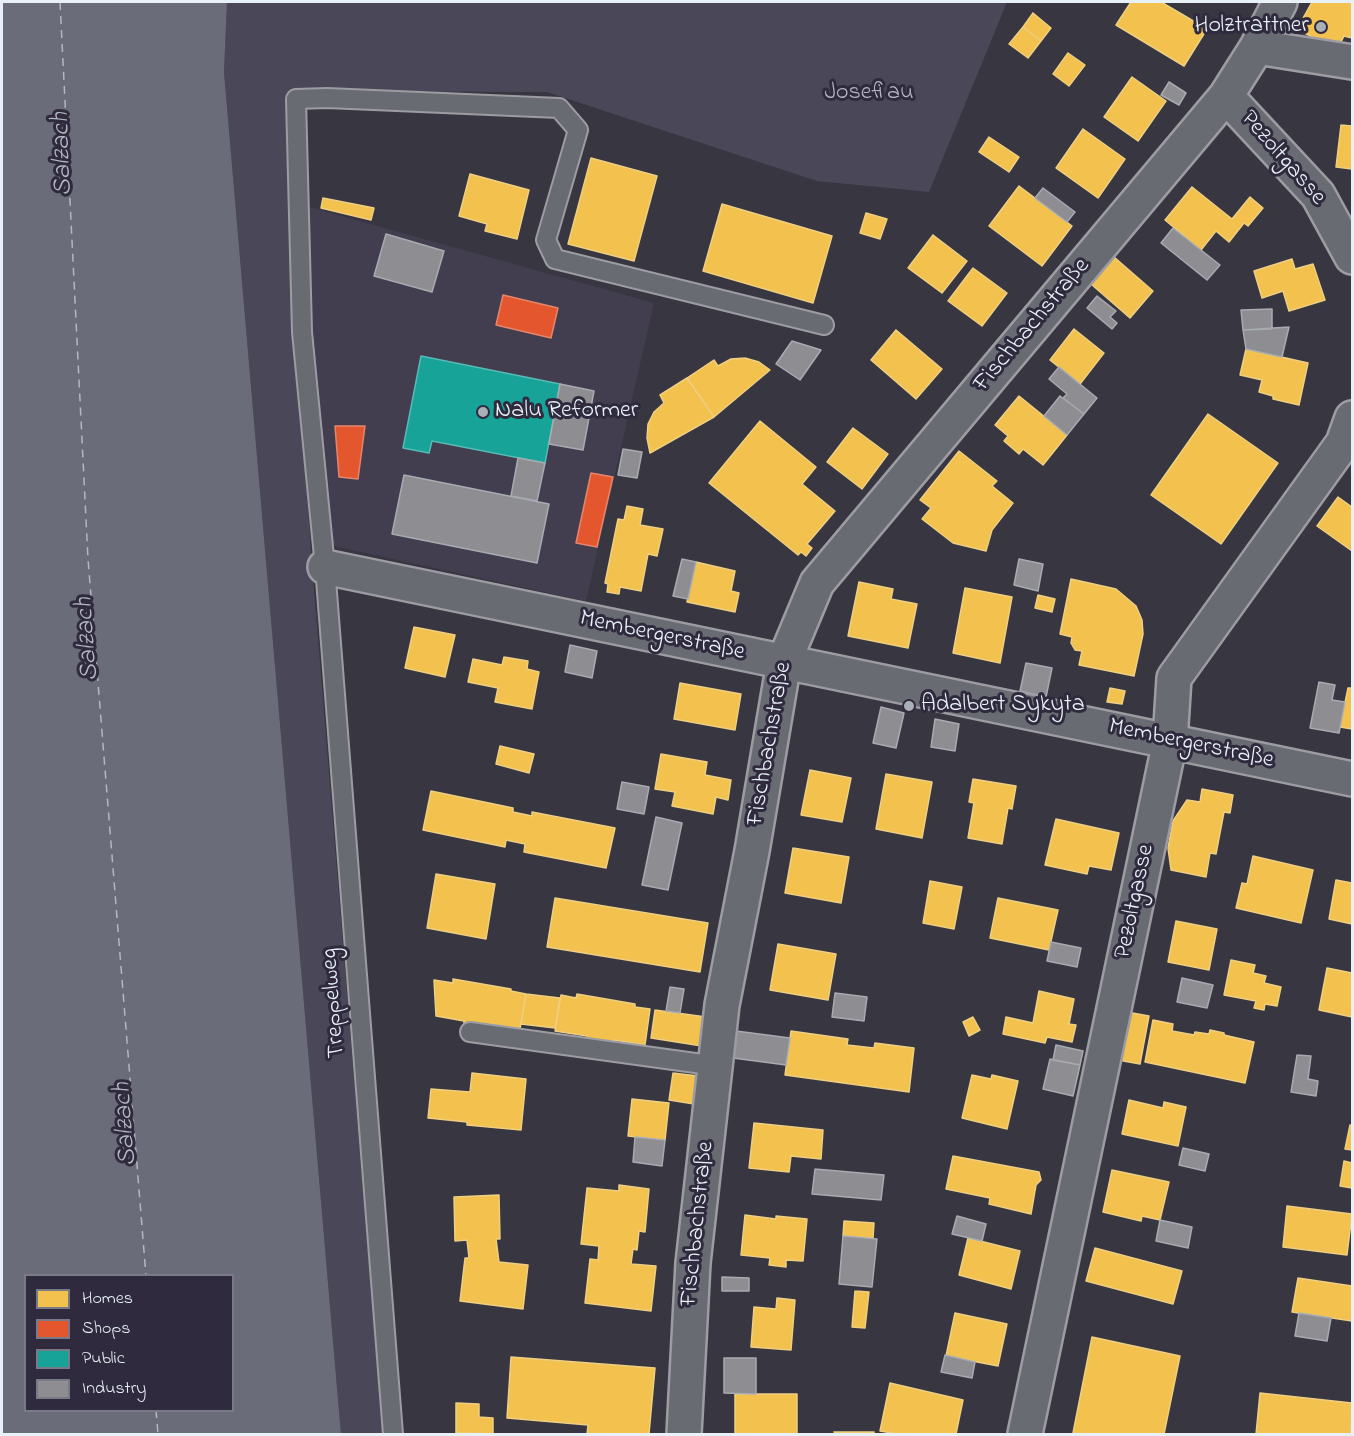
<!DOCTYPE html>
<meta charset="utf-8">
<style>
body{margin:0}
#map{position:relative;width:1354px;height:1436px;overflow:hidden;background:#383640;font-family:"Indie Flower",sans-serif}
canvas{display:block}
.frame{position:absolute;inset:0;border:3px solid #e8f1f8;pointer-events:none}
.legend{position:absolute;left:24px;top:1274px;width:210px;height:138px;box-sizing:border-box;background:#2f2a3d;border:2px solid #797a88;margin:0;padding:8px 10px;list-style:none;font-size:18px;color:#e8f1f8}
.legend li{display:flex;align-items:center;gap:12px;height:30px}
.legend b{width:30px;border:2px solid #797a88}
</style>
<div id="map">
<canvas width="1354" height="1436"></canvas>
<div class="frame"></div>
<ul class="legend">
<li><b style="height:16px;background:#f2c14e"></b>Homes</li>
<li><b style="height:16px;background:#e4572e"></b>Shops</li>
<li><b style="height:16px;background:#17a398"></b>Public</li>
<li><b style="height:16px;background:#8d8d92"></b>Industry</li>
</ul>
</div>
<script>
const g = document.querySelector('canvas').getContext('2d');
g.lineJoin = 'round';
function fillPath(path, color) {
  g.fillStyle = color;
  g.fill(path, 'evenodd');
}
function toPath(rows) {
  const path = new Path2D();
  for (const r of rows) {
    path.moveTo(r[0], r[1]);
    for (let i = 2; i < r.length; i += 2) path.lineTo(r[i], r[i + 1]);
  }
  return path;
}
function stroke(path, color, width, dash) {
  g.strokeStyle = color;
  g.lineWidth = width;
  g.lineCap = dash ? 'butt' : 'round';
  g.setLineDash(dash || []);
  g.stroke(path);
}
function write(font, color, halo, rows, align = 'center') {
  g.font = font + ' "Indie Flower",sans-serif';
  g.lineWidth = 6;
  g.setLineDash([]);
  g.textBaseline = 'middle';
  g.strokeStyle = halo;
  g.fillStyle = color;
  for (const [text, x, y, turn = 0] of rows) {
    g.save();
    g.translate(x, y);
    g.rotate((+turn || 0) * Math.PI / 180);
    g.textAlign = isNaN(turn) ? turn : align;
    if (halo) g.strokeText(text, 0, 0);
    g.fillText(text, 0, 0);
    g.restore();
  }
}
fillPath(toPath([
 [291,202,654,303,586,601,310,541]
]), '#423e4f');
fillPath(toPath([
 [227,2,1007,2,929,192,817,181,547,92,288,91,291,202,310,541,383,1434,341,1434,224,72]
]), '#4a4858');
fillPath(toPath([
 [2,2,227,2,224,72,341,1434,2,1434],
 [26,1276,232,1276,232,1410,26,1410]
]), '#6b6c79');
const homes = toPath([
 [1131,2,1161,2,1207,29,1184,66,1116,25,1131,2],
 [1312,2,1352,2,1352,38,1344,36,1340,44,1331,40,1329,46,1297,29,1312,2],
 [1033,13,1051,28,1041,41,1023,27,1033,13],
 [1023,27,1041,41,1028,58,1009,44,1023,27],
 [1068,53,1085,65,1069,86,1053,74,1068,53],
 [1132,77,1166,101,1138,141,1104,117,1132,77],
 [1341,125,1352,126,1352,169,1336,167,1341,125],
 [1083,129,1125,159,1098,198,1056,168,1083,129],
 [989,137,1019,157,1009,172,979,152,989,137],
 [591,158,657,176,634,261,568,244,591,158],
 [470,174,529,190,517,239,485,231,487,224,459,216,470,174],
 [1019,186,1072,226,1042,266,989,226,1019,186],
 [1192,187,1232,219,1250,197,1263,208,1248,226,1244,223,1229,242,1216,231,1201,250,1165,220,1192,187],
 [323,198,374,208,371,220,321,208,323,198],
 [722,204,832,236,813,303,703,271,722,204],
 [866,213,887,219,880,239,860,233,866,213],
 [933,235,967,261,942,293,908,268,933,235],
 [1114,257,1153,291,1130,318,1091,284,1114,257],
 [1292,259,1295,269,1313,264,1325,300,1289,311,1283,291,1262,298,1254,271,1292,259],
 [973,268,1007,293,982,326,948,301,973,268],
 [1074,329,1104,353,1080,384,1050,360,1074,329],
 [896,330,942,369,916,399,871,360,896,330],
 [1246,349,1308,363,1299,405,1273,399,1273,396,1259,392,1262,380,1240,375,1246,349],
 [745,358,759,362,770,370,714,417,687,378,714,360,718,366,731,359,745,358],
 [687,378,714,417,650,453,647,438,648,424,654,412,664,403,660,395,687,378],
 [1019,396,1067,435,1043,465,1023,449,1019,454,1004,441,1008,436,995,425,1019,396],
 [1208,414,1278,463,1221,544,1151,495,1208,414],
 [760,421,816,467,802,484,835,511,807,544,812,548,806,556,801,552,798,555,709,483,760,421],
 [853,428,888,454,862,489,827,462,853,428],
 [959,451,997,481,992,486,1013,503,992,530,986,551,953,543,922,519,931,508,920,500,959,451],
 [1338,497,1352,507,1352,551,1317,526,1338,497],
 [627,506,643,509,640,525,663,529,657,556,648,554,641,591,620,587,619,594,607,592,608,584,605,583,618,519,624,520,627,506],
 [696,562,735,571,731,591,739,593,735,612,687,602,696,562],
 [1071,579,1116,589,1136,606,1142,620,1143,634,1134,676,1079,665,1082,651,1075,650,1071,643,1072,637,1060,634,1071,579],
 [859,582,893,589,891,599,917,604,908,648,848,636,859,582],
 [965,588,1012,597,1000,663,953,653,965,588],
 [1038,595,1055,599,1052,612,1035,608,1038,595],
 [414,627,455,635,445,677,405,668,414,627],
 [504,657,528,661,527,669,539,672,532,709,495,702,498,688,468,682,473,659,502,665,504,657],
 [680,683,741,694,735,730,674,719,680,683],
 [1110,688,1125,691,1122,704,1107,702,1110,688],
 [1348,688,1352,688,1352,729,1340,727,1348,688],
 [500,746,534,754,529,773,496,764,500,746],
 [661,754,707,762,705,775,731,780,728,800,716,797,713,814,672,806,675,792,655,789,661,754],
 [810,770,851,778,842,822,801,815,810,770],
 [886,774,932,782,922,838,876,829,886,774],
 [973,779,1016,786,1012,809,1008,808,1002,844,968,838,974,803,969,802,973,779],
 [1202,789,1233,795,1230,813,1224,812,1216,854,1210,853,1206,877,1171,870,1168,848,1173,821,1187,800,1200,802,1202,789],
 [431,791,513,808,513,812,532,816,532,812,615,828,606,868,524,852,525,844,506,840,505,847,423,830,431,791],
 [1056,819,1119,833,1111,870,1089,866,1087,874,1045,865,1056,819],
 [793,848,849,857,841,903,785,893,793,848],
 [1253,856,1313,870,1301,923,1236,908,1242,883,1247,884,1253,856],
 [436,874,495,884,486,939,427,928,436,874],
 [1336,880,1352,883,1352,924,1329,919,1336,880],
 [930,881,962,887,954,929,923,923,930,881],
 [555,898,708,923,700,972,547,947,555,898],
 [998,898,1058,910,1049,950,990,938,998,898],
 [1176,921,1217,929,1209,970,1168,962,1176,921],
 [778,944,836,954,828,1000,770,990,778,944],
 [1231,960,1255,965,1253,973,1266,976,1264,983,1281,987,1277,1006,1265,1004,1264,1010,1254,1008,1256,1001,1224,995,1231,960],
 [1327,968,1352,973,1352,1017,1319,1010,1327,968],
 [453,979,511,989,511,991,526,994,520,1029,489,1024,488,1028,464,1024,464,1021,436,1016,434,980,453,983,453,979],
 [1039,991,1074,999,1069,1024,1076,1025,1072,1042,1047,1037,1045,1043,1003,1034,1006,1017,1033,1023,1039,991],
 [526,994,560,998,555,1028,521,1024,526,994],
 [577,994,635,1004,635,1007,650,1009,645,1045,613,1040,612,1043,587,1039,587,1036,555,1031,561,995,576,998,577,994],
 [655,1010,706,1017,702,1046,651,1038,655,1010],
 [1127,1012,1149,1016,1140,1064,1118,1060,1127,1012],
 [973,1017,980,1030,969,1036,963,1022,973,1017],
 [1153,1020,1173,1024,1172,1031,1194,1035,1195,1032,1209,1034,1210,1030,1224,1033,1224,1035,1254,1042,1245,1083,1145,1062,1153,1020],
 [791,1031,848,1039,847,1045,874,1048,875,1043,914,1048,909,1092,785,1075,791,1031],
 [472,1073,526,1079,521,1130,467,1125,467,1122,428,1118,431,1089,470,1092,472,1073],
 [673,1073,698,1076,694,1104,669,1100,673,1073],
 [972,1075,991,1079,992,1075,1018,1081,1007,1129,962,1118,972,1075],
 [632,1099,669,1103,665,1140,628,1136,632,1099],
 [1129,1100,1163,1108,1164,1102,1186,1107,1178,1146,1122,1134,1129,1100],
 [754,1123,823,1130,821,1159,791,1156,789,1172,749,1168,754,1123],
 [1350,1125,1352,1125,1352,1150,1345,1149,1350,1125],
 [953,1156,1039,1172,1041,1180,1036,1185,1031,1214,989,1204,990,1198,946,1189,953,1156],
 [1344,1161,1352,1163,1352,1188,1340,1186,1344,1161],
 [1112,1170,1169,1182,1160,1220,1142,1216,1141,1221,1103,1212,1112,1170],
 [619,1185,649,1189,645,1232,639,1231,637,1250,633,1249,631,1264,656,1266,651,1311,585,1303,590,1259,598,1260,599,1246,581,1244,587,1188,619,1191,619,1185],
 [499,1195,500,1239,496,1239,499,1262,528,1265,523,1309,460,1301,465,1258,469,1258,467,1240,455,1241,454,1197,499,1195],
 [1287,1206,1352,1214,1347,1255,1283,1247,1287,1206],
 [745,1215,776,1219,776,1216,807,1219,803,1261,786,1260,786,1267,769,1265,770,1258,741,1255,745,1215],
 [844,1221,874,1223,873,1238,843,1236,844,1221],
 [968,1238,1020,1251,1011,1289,959,1275,968,1238],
 [1095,1248,1182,1271,1173,1304,1086,1281,1095,1248],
 [1298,1278,1352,1286,1352,1321,1292,1312,1298,1278],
 [855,1291,869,1292,865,1328,852,1327,855,1291],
 [777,1298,795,1300,791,1350,751,1347,754,1307,776,1309,777,1298],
 [955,1313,1007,1324,998,1366,946,1356,955,1313],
 [1092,1337,1180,1356,1164,1434,1081,1434,1073,1433,1092,1337],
 [511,1357,655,1368,649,1434,587,1434,588,1425,507,1418,511,1357],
 [890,1383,963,1400,956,1434,898,1434,880,1431,890,1383],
 [1260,1393,1352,1403,1351,1434,1256,1434,1260,1393],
 [735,1394,797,1394,797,1434,735,1434,735,1394],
 [456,1403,479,1404,479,1417,493,1418,493,1434,456,1433,456,1403],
 [834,1432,874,1432,874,1434,835,1434,834,1432]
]);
fillPath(homes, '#f2c14e');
stroke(homes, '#efcf81', 1.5);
const shops = toPath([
 [503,295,558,308,551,338,496,325,503,295],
 [335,426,365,426,358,479,339,477,335,426],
 [591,473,613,477,597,547,576,543,591,473]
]);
fillPath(shops, '#e4572e');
stroke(shops, '#e5856b', 1.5);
const public = toPath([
 [421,356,560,384,545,463,432,441,429,453,403,448,421,356]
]);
fillPath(public, '#17a398');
stroke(public, '#56bab5', 1.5);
const industry = toPath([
 [1169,82,1186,93,1179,105,1161,95,1169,82],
 [1043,188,1075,212,1067,222,1035,198,1043,188],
 [1173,228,1220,265,1207,280,1161,243,1173,228],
 [386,234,444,251,432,292,374,276,386,234],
 [1097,296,1116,311,1110,317,1117,323,1112,329,1087,308,1097,296],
 [1272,309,1272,329,1243,330,1241,310,1272,309],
 [1289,327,1282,357,1246,349,1243,330,1289,327],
 [792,341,821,350,800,380,776,364,792,341],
 [1059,367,1097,398,1084,414,1063,398,1067,394,1049,379,1059,367],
 [560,384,594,391,583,450,549,444,560,384],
 [1060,396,1084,414,1067,435,1044,416,1060,396],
 [623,449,642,452,637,478,618,475,623,449],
 [518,458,545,463,537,501,511,496,518,458],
 [404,475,549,504,537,563,392,534,404,475],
 [682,559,696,562,688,599,673,596,682,559],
 [1019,559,1043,564,1038,591,1014,585,1019,559],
 [570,645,597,651,592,678,565,672,570,645],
 [1026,663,1052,668,1046,697,1020,691,1026,663],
 [1319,682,1335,685,1332,700,1345,702,1339,733,1310,728,1319,682],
 [881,707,904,713,896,748,873,743,881,707],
 [935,719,959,724,955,751,931,747,935,719],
 [622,782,649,787,644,814,617,809,622,782],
 [656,817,682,823,668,890,642,885,656,817],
 [1051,942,1081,948,1077,967,1047,961,1051,942],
 [1182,978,1213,985,1207,1008,1177,1002,1182,978],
 [670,987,684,989,680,1013,666,1011,670,987],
 [835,993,867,997,864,1021,832,1017,835,993],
 [736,1031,790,1038,786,1065,733,1058,736,1031],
 [1056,1045,1083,1051,1080,1065,1053,1060,1056,1045],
 [1297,1055,1311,1056,1308,1079,1318,1081,1316,1096,1291,1092,1297,1055],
 [1050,1059,1080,1065,1073,1096,1043,1089,1050,1059],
 [635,1137,665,1140,662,1166,633,1162,635,1137],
 [1183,1148,1209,1154,1205,1171,1179,1165,1183,1148],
 [815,1169,884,1175,881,1200,812,1194,815,1169],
 [957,1216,986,1224,982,1241,952,1234,957,1216],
 [1160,1220,1192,1227,1188,1248,1156,1241,1160,1220],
 [843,1236,877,1239,872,1287,839,1284,843,1236],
 [722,1277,749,1278,749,1291,722,1291,722,1277],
 [1299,1313,1331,1318,1327,1341,1295,1336,1299,1313],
 [945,1355,975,1362,972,1378,941,1372,945,1355],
 [724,1358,756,1358,756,1394,724,1393,724,1358]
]);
fillPath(industry, '#8d8d92');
stroke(industry, '#a8abb1', 1.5);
stroke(toPath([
 [60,2,88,559,146,1276],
 [156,1410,158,1434]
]), '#b2b7c2', 1.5, [8, 6]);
const lane = toPath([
 [470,1032,717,1066],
 [393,1434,325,567,302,332,296,99,327,98,559,108,578,130,546,240,555,259,824,325]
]);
const street = toPath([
 [1257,47,1352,62],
 [1226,96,1318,195,1352,257],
 [325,567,1352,779],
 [684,1434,693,1263,722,1005,752,851,784,662,817,583,1226,96,1257,47,1280,2],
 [1025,1434,1170,741,1174,678,1343,443,1352,418]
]);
stroke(lane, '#9c9ca2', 22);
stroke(street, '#9c9ca2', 38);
stroke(lane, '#696b72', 18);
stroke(street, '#696b72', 33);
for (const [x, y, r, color] of [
 [1321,27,6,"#aab0b8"],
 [483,412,6,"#aab0b8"],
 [909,706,6,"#aab0b8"]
]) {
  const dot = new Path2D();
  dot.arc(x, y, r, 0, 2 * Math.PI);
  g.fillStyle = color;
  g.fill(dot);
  stroke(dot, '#2f2a3d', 2);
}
write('24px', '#e8f1f8', '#2f2a3d', [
 ["Holztrattner",1309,27,"right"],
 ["Nalu Reformer",495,412],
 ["Adalbert Sykyta",921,706]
], 'left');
write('24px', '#b2b7c1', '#2f2a3d', [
 ["Josefiau",869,94]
]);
write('24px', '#e8f1f8', '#2f2a3d', [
 ["Pezoltgasse",1282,159,49],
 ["Fischbachstraße",1033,326,-50],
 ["Membergerstraße",662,637,12],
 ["Fischbachstraße",771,744,-80],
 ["Membergerstraße",1191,745,12],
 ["Pezoltgasse",1136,902,-78],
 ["Treppelweg",335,1003,-94],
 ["Fischbachstraße",699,1224,-84]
]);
write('italic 26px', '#b2b7c2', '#2f2a3d', [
 ["Salzach",64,154,-92],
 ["Salzach",89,639,-94],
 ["Salzach",127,1124,-94]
]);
</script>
